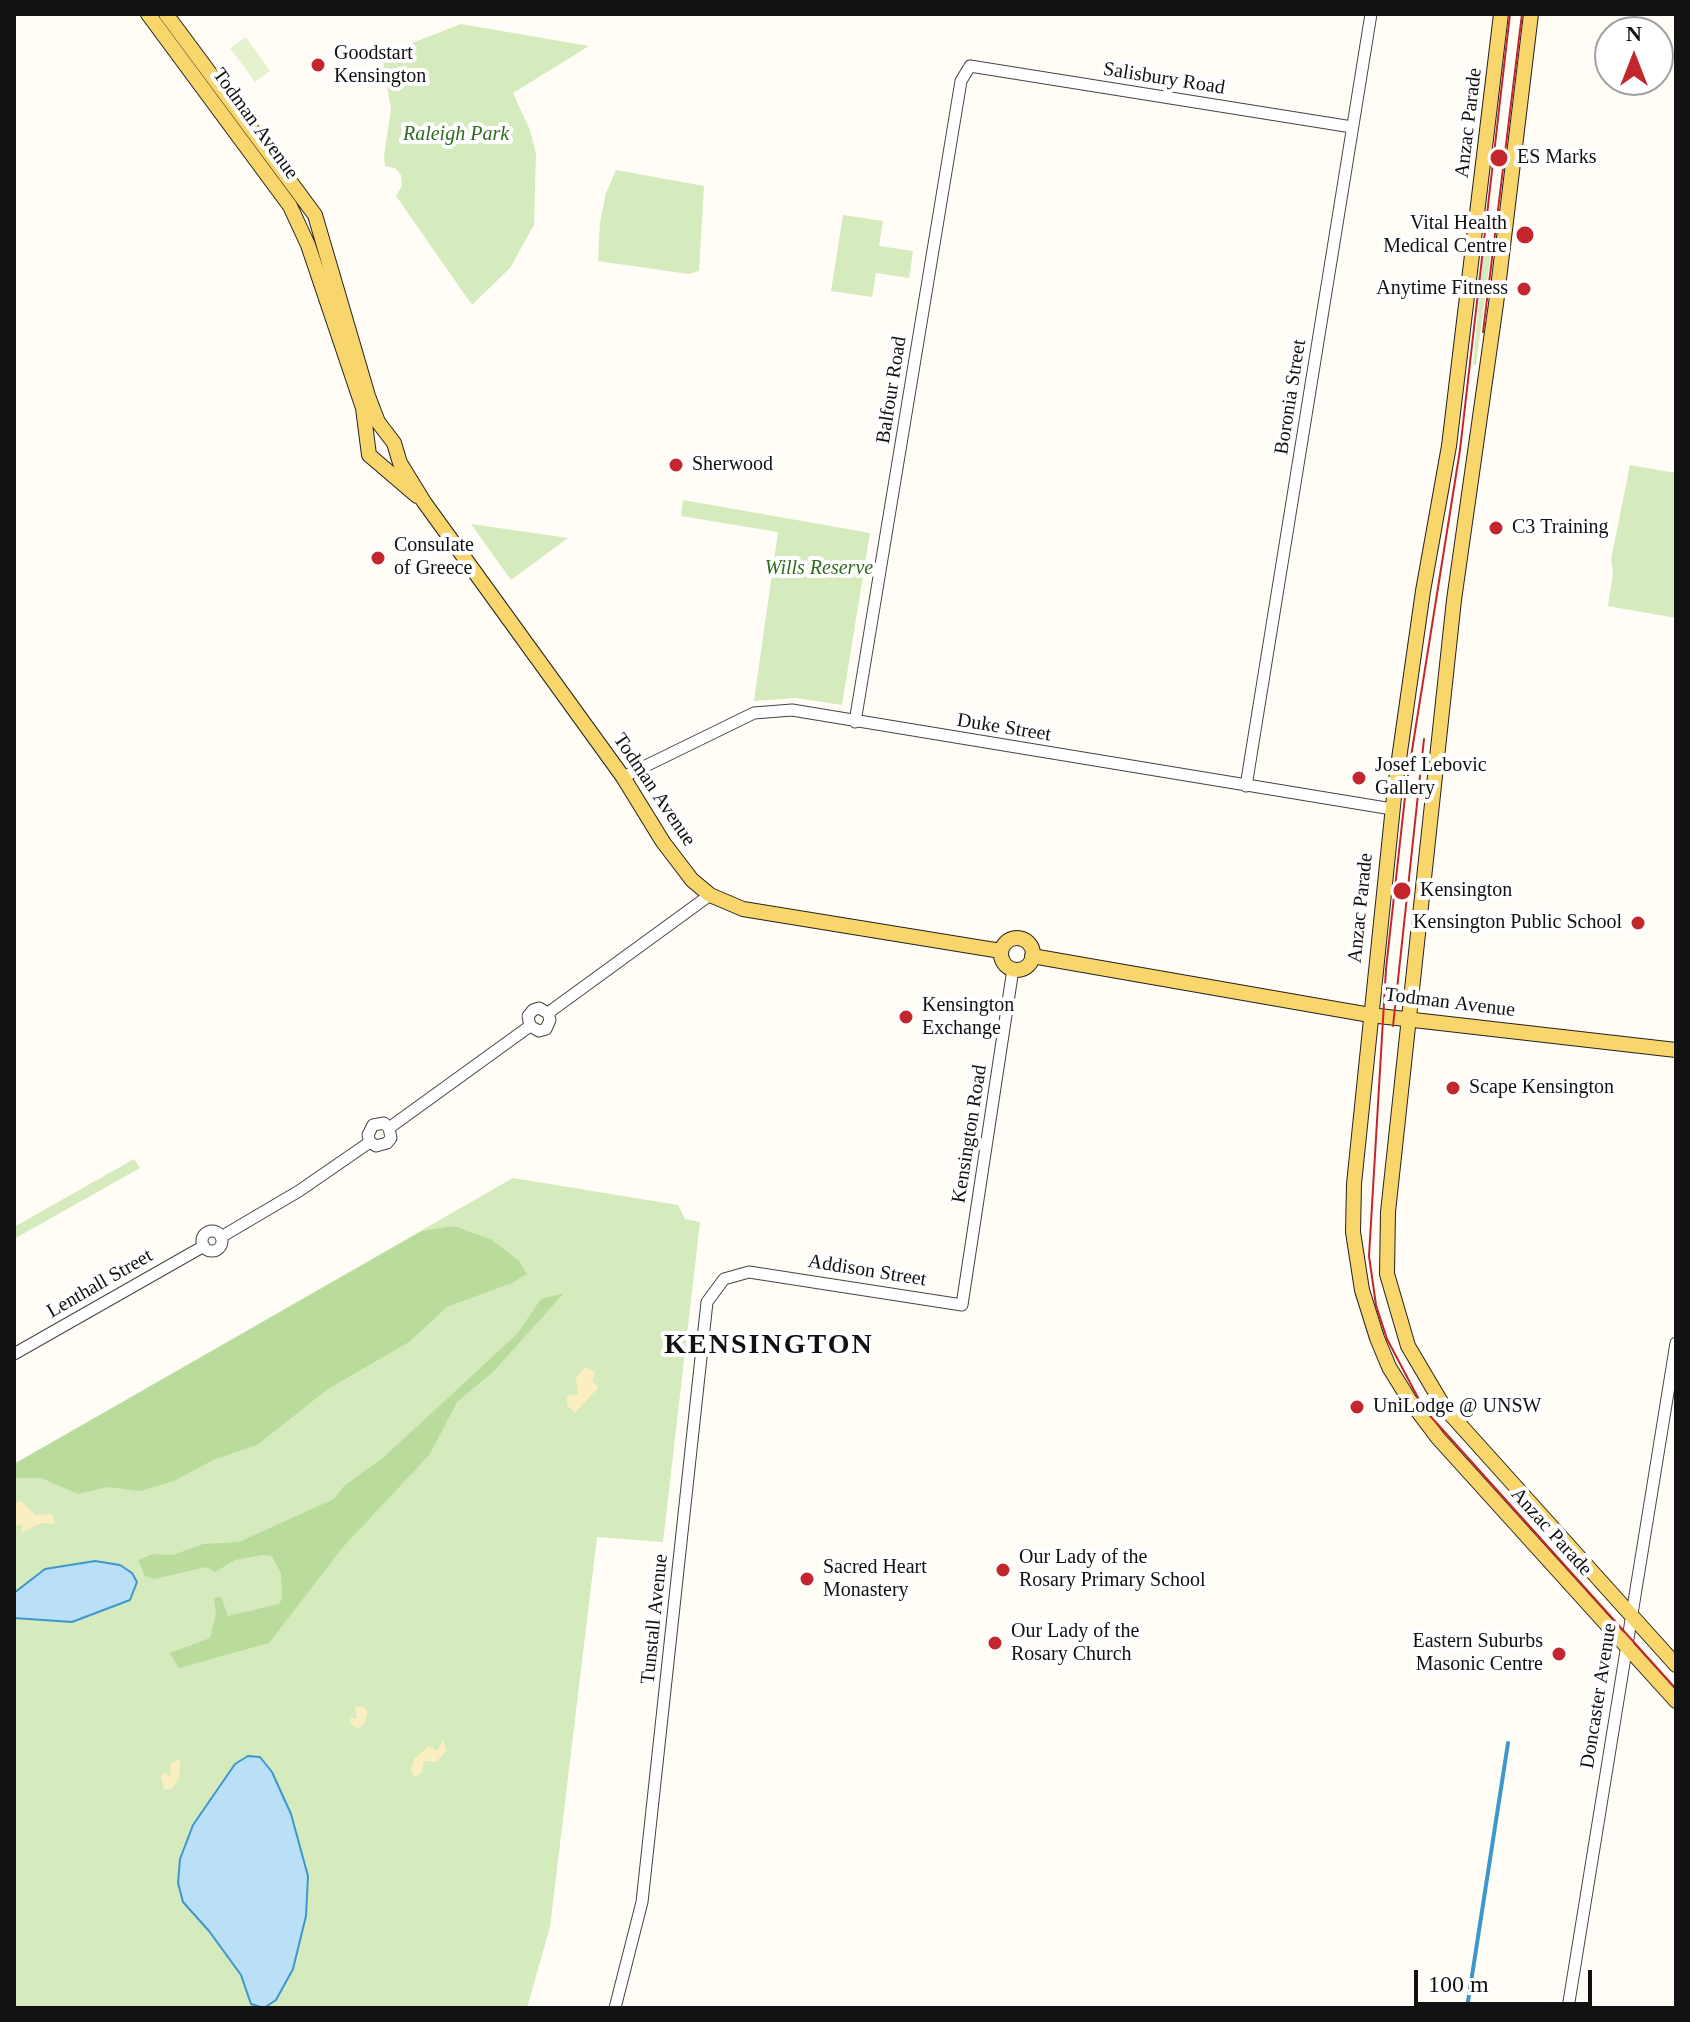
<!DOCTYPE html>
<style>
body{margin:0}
#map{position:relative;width:1690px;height:2022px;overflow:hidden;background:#fffdf5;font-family:Georgia,serif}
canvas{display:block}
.frame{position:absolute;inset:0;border:16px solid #111;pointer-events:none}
.north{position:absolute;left:1594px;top:16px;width:80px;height:80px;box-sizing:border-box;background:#fff;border:2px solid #a0a0a0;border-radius:50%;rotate:0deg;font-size:22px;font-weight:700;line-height:32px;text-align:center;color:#111}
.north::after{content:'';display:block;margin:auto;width:28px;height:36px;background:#c4262e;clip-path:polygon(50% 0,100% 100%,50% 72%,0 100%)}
.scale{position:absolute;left:1414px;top:1970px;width:178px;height:36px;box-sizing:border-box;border:4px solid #111;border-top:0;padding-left:10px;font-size:24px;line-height:28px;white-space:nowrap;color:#111;-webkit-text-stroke:6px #fff;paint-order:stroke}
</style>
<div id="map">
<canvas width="1690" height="2022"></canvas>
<div class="frame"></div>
<div class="north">N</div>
<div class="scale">100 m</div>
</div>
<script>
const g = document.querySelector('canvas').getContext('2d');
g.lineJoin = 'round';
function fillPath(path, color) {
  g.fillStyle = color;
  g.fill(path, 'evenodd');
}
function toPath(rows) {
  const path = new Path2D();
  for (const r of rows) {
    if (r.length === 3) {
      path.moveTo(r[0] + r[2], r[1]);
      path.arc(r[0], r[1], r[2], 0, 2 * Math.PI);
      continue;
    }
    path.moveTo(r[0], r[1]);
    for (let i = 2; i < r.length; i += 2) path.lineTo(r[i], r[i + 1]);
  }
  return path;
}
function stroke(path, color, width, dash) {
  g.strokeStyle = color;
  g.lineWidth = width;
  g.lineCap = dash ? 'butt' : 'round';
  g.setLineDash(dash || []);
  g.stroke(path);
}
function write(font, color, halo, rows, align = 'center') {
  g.font = font + ' Georgia,serif';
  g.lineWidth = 8;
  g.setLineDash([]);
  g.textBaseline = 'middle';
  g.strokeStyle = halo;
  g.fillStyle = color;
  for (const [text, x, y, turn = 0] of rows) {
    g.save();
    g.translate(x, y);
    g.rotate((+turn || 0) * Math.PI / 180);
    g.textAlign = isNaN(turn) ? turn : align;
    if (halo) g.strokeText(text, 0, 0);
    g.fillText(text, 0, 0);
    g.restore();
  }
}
fillPath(toPath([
 [461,24,589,46,513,93,530,130,536,154,534,225,510,268,472,305,396,196,402,186,401,175,395,168,385,166,384,156,391,109,383,61,394,50],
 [616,170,704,186,699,271,689,274,598,261,600,222,606,193],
 [843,215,883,221,879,246,913,251,909,278,876,273,872,297,831,291],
 [1484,244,1492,245,1476,365,1473,365],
 [1630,465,1676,473,1676,618,1608,606,1613,573,1611,560],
 [683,500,870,533,842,705,796,698,754,701,778,532,681,516],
 [471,524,568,538,511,580],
 [134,1159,140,1168,14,1239,14,1227],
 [513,1178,678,1205,685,1219,700,1222,663,1542,597,1537,550,1927,527,2008,14,2008,14,1464]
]), '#d5ebbd');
fillPath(toPath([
 [454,1226,492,1240,519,1261,527,1274,512,1283,447,1307,409,1342,328,1389,257,1445,213,1460,174,1481,140,1491,108,1487,78,1494,41,1478,14,1478,14,1464,422,1231],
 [564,1293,494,1371,457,1402,430,1454,343,1547,269,1643,179,1668,170,1653,210,1638,216,1614,214,1598,221,1597,228,1616,279,1604,282,1599,281,1573,272,1556,263,1555,235,1560,215,1572,206,1567,154,1579,145,1576,138,1560,153,1554,173,1555,203,1544,239,1542,334,1499,344,1486,384,1457,517,1334,541,1299]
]), '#b9dc9c');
fillPath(toPath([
 [585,1367,595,1372,592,1382,599,1387,575,1413,567,1405,567,1396,578,1394,576,1378],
 [21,1501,36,1515,52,1514,55,1524,41,1523,22,1533,22,1524,14,1526,14,1503],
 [355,1707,363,1707,368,1712,364,1724,358,1729,349,1722,351,1718,357,1718],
 [443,1740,447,1750,436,1762,424,1761,422,1772,415,1777,411,1770,414,1759,429,1746,437,1751],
 [180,1760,179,1779,171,1789,164,1789,161,1776,165,1773,171,1776,170,1763]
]), '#fbeec1');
fillPath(toPath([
 [246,37,270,71,255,82,230,48]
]), '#e6f2cf');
const water = toPath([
 [95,1561,120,1565,132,1573,137,1582,130,1600,72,1622,14,1618,14,1593,45,1569,95,1561],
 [248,1756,260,1757,272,1772,291,1814,308,1876,306,1916,293,1969,276,2000,264,2008,251,2004,241,1975,209,1931,183,1902,178,1883,180,1859,193,1825,235,1764,248,1756]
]);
fillPath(water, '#b9e0f7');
stroke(water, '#3f96cf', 2);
stroke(toPath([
 [1467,2008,1508,1743]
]), '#3f96cf', 4);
const minor = toPath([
 [855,722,961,81,970,66,1352,127],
 [623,777,754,713,792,710,1392,809],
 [1246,786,1371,14],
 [548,1013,710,895],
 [530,1026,528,1016,533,1010,539,1008,548,1013],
 [530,1026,539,1031,546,1029,550,1020,548,1013],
 [389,1128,530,1026],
 [370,1142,368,1135,373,1125,384,1123,389,1128],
 [370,1142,376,1146,387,1143,391,1138,389,1128],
 [212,1241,10],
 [221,1237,299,1191,370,1142],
 [14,1354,204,1246],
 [615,2008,642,1902,707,1302,724,1279,749,1272,962,1305,1013,969],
 [1568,2008,1676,1343]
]);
const major = toPath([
 [148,14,290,206,308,245,363,408,369,455,417,496],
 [166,14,315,215,368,396,378,422,394,443,400,463,424,502,623,777,663,842,692,880,710,895,743,909,1001,951],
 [1501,14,1449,446,1423,591,1395,787,1354,1184,1353,1232,1362,1290,1377,1338,1389,1367,1410,1401,1438,1438,1676,1701],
 [1531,14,1496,304,1454,600,1388,1212,1387,1274,1408,1346,1444,1407,1676,1665],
 [1017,954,16],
 [1032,956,1370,1015,1676,1050]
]);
stroke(minor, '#444', 13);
stroke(major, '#222', 16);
stroke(minor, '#fff', 11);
stroke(major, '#f9d66b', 14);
stroke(toPath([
 [1510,14,1460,450,1406,788,1386,969,1369,1256,1376,1305,1387,1339,1424,1409,1676,1689],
 [1483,332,1522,14],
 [1393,1026,1424,739]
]), '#c4262e', 2);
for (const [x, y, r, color] of [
 [318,65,8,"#c4262e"],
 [1499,158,10,"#c4262e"],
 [1525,235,10,"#c4262e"],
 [1524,289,8,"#c4262e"],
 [676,465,8,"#c4262e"],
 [1496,528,8,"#c4262e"],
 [378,558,8,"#c4262e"],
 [1359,778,8,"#c4262e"],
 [1402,891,10,"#c4262e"],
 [1638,923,8,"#c4262e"],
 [906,1017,8,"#c4262e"],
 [1453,1088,8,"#c4262e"],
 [1357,1407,8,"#c4262e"],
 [1003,1570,8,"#c4262e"],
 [807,1579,8,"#c4262e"],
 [995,1643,8,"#c4262e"],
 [1559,1654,8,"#c4262e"]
]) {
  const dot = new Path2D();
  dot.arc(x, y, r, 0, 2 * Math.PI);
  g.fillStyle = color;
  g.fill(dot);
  stroke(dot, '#fff', 3);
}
write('20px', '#111', '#fff', [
 ["Goodstart",334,54],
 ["Kensington",334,77],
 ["ES Marks",1517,158],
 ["Vital Health",1507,224,"right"],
 ["Medical Centre",1507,247,"right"],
 ["Anytime Fitness",1508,289,"right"],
 ["Sherwood",692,465],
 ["C3 Training",1512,528],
 ["Consulate",394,546],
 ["of Greece",394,569],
 ["Josef Lebovic",1375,766],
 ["Gallery",1375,789],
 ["Kensington",1420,891],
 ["Kensington Public School",1622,923,"right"],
 ["Kensington",922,1006],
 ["Exchange",922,1029],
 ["Scape Kensington",1469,1088],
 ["UniLodge @ UNSW",1373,1407],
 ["Our Lady of the",1019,1558],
 ["Rosary Primary School",1019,1581],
 ["Sacred Heart",823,1568],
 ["Monastery",823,1591],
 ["Our Lady of the",1011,1632],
 ["Rosary Church",1011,1655],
 ["Eastern Suburbs",1543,1642,"right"],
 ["Masonic Centre",1543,1665,"right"]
], 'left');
write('20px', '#111', '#fff', [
 ["Salisbury Road",1164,79,9],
 ["Anzac Parade",1469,123,-83],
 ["Todman Avenue",255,124,54],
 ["Balfour Road",892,390,-81],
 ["Boronia Street",1291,397,-81],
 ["Duke Street",1004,728,9],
 ["Todman Avenue",654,790,56],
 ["Anzac Parade",1361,908,-84],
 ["Todman Avenue",1450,1003,7],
 ["Kensington Road",970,1134,-81],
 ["Addison Street",867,1271,9],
 ["Lenthall Street",100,1284,-30],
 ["Anzac Parade",1551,1532,48],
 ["Tunstall Avenue",655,1619,-84],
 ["Doncaster Avenue",1599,1696,-81]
]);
write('italic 20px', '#2f6b1f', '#fff', [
 ["Raleigh Park",456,135],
 ["Wills Reserve",819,569]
]);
g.letterSpacing = '2px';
write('bold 28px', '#111', '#fff', [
 ["KENSINGTON",769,1346]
]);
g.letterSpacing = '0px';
</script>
